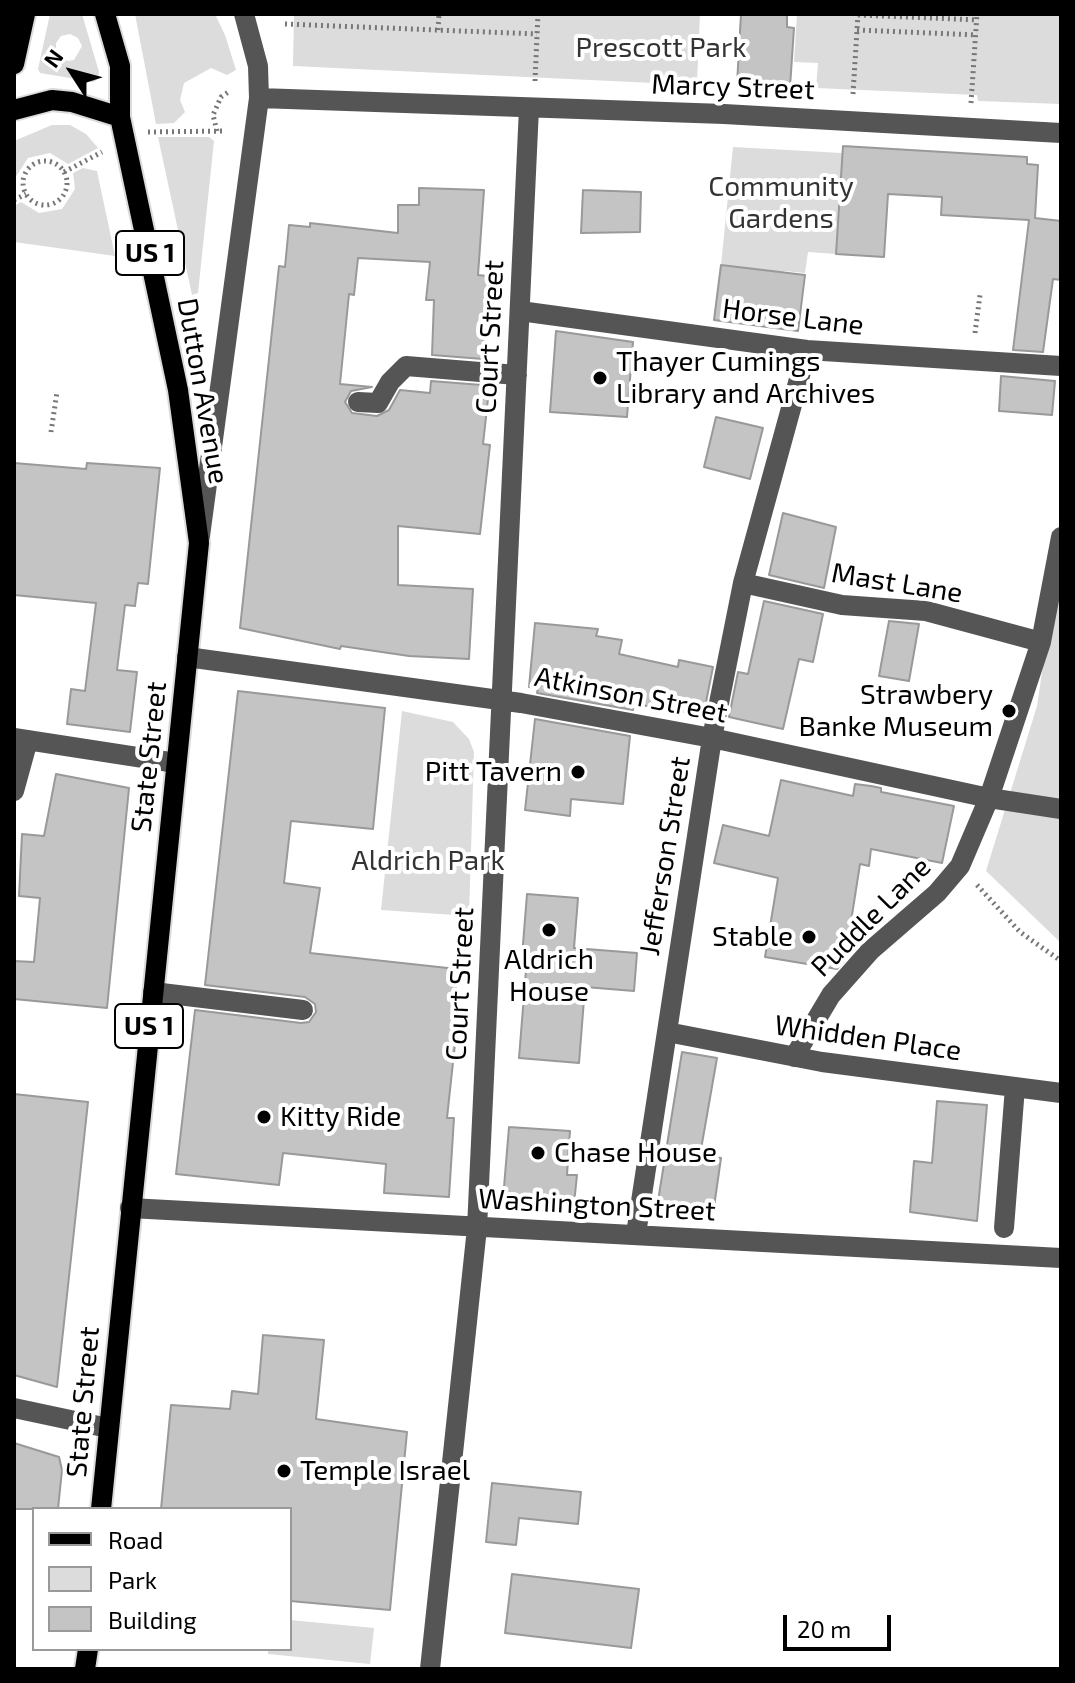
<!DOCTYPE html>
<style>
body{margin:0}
#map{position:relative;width:1075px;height:1683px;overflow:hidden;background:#fff;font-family:"Exo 2",sans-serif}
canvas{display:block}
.frame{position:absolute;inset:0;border:16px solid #000;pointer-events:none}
.legend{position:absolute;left:32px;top:1507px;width:260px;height:144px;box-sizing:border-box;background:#fff;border:2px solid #999;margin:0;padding:10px 14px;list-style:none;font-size:24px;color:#000}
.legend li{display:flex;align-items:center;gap:16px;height:40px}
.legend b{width:40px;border:2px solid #999}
.north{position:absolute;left:32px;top:32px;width:80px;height:80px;-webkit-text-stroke:6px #fff;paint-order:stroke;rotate:306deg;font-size:22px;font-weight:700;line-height:32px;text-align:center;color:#000}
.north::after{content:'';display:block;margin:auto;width:28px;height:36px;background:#000;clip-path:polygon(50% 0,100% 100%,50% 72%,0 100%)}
.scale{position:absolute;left:783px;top:1615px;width:108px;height:36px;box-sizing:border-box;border:4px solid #000;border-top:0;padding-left:10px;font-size:24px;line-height:28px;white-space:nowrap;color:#000;-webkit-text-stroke:6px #fff;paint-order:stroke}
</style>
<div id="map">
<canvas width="1075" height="1683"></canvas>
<div class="frame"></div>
<ul class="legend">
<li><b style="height:10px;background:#000"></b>Road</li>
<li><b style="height:22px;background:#dcdcdc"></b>Park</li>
<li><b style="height:22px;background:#c4c4c4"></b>Building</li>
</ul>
<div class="north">N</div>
<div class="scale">20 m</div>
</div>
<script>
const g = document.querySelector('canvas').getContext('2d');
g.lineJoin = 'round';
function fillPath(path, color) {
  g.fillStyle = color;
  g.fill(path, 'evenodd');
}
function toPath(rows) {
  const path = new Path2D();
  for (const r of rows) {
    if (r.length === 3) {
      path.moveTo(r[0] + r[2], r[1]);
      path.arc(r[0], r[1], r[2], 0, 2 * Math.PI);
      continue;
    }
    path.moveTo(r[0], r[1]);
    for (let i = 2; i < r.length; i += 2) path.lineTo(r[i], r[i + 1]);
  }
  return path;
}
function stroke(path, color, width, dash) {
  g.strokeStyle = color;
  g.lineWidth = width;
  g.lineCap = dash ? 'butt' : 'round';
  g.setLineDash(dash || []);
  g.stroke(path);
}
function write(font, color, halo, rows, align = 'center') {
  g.font = font + ' "Exo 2",sans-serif';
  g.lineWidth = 8;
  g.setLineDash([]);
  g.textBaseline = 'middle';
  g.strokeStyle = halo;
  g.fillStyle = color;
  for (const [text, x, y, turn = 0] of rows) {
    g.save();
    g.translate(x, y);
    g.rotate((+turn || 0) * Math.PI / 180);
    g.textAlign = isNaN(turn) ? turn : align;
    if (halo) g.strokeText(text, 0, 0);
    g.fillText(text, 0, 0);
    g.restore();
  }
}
fillPath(toPath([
 [50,14,82,14,99,72,98,79,94,82,40,73,38,69],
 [70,34,78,38,82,46,74,60,67,61,56,51,56,43,61,36],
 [135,14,215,14,225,35,236,70,227,75,211,68,184,83,180,100,185,112,174,123,156,124],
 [294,14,700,14,697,82,696,85,293,66],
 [797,14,1061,14,1061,104,978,101,977,95,816,88,818,63,794,62],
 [52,125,70,125,86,134,98,148,68,164,50,153,28,158,15,178,14,194,14,141],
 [158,137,209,137,214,141,198,293,192,295],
 [733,147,842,153,836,254,808,252,805,273,784,271,781,294,740,268,721,265],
 [83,168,97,171,115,256,14,242,14,206,21,202,39,213,62,209,75,189,73,173],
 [1061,544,1061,943,986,871,1037,706],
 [402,711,453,722,469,739,474,752,469,916,381,910],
 [290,1620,374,1628,370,1664,268,1654,268,1649,290,1649]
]), '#dcdcdc');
const building = toPath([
 [741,14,787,14,787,27,794,28,790,87,737,84,741,14],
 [843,146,1027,157,1027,164,1038,165,1035,218,1061,221,1061,280,1053,279,1043,352,1013,350,1029,220,941,215,942,197,888,194,884,257,836,254,843,146],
 [419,188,484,190,478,275,495,277,491,321,484,320,483,359,432,355,434,300,426,300,430,262,358,258,354,295,349,294,340,384,372,387,351,391,345,402,352,413,377,416,389,410,400,390,430,393,431,381,482,385,481,399,488,399,483,444,490,445,480,534,398,526,398,585,473,589,469,659,409,656,341,646,340,649,240,628,279,266,285,267,289,225,310,227,310,223,398,233,398,205,419,205,419,188],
 [583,190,641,192,640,232,581,233,583,190],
 [721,265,805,275,798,331,714,320,721,265],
 [556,331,633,342,627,417,550,412,556,331],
 [1001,376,1055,381,1052,415,999,411,1001,376],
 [716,417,763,428,750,479,704,467,716,417],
 [14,463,86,469,87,463,160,468,148,584,138,583,135,606,125,605,117,670,137,672,130,732,67,724,71,689,85,691,96,603,14,595,14,463],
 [783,513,836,527,824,588,769,575,783,513],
 [764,601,823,614,813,662,799,659,783,729,729,717,738,672,748,674,764,601],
 [889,621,919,624,909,681,879,676,889,621],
 [535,623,598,629,596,636,622,640,619,654,678,667,679,660,713,667,704,712,698,711,698,714,634,704,633,710,537,693,538,688,529,687,535,623],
 [238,691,385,708,373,829,291,821,284,883,320,888,310,953,457,969,454,1016,458,1016,447,1118,454,1118,449,1197,384,1193,386,1164,283,1153,279,1185,176,1174,195,1010,301,1023,309,1022,316,1012,315,1004,305,997,205,985,238,691],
 [535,719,630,736,623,804,571,799,570,816,525,810,535,719],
 [56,774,129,788,107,1008,14,999,14,961,34,962,40,898,19,896,22,834,44,836,56,774],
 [781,780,853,796,855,784,871,786,881,788,881,792,954,806,942,863,871,849,869,866,860,864,845,960,837,969,765,957,778,878,714,863,723,825,769,836,781,780],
 [527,894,578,898,574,948,637,953,634,991,585,987,579,1063,519,1058,526,970,521,969,527,894],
 [682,1052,717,1058,700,1155,721,1158,713,1214,657,1207,682,1052],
 [14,1094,88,1102,57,1387,14,1375,14,1094],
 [937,1101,987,1105,977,1221,910,1212,914,1161,932,1163,937,1101],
 [509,1127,570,1131,567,1175,577,1175,574,1204,503,1199,509,1127],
 [263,1335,324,1340,316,1419,407,1432,390,1610,290,1601,290,1509,161,1509,171,1405,230,1409,232,1391,258,1394,263,1335],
 [14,1443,59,1457,62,1470,58,1509,14,1509,14,1443],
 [492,1483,581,1492,578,1524,519,1518,516,1545,486,1542,492,1483],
 [512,1574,639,1589,631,1648,505,1633,512,1574]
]);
fillPath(building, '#c4c4c4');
stroke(building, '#999', 2);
const major = toPath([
 [14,64,25,14],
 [14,110,52,100,72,102,120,117],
 [101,1509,199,543,178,390,120,117,120,66,105,14],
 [85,1669,88,1649]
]);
stroke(major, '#dbdbdb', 24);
stroke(toPath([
 [858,15,977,20],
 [285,24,537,34],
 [438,30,439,14],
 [857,30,977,35],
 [535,81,538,14],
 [853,94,858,14],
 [971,103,977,14],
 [217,131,213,115,221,97,230,91],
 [148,132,226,131],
 [45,183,22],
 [64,172,102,152],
 [14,200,26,194],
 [975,333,980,295],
 [51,432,57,392],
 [977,885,1020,932,1061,961]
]), '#777', 5, [2, 4]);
stroke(toPath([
 [259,98,724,114,1061,133],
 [520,311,807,350,1061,366],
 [358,402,378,403,390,382,406,366,517,375],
 [200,536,259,98,258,66,244,14],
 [743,583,842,605,926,611,1041,642],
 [187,657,521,703,712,738,989,798,1061,809],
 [14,738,176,763],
 [14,791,28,740],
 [153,992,303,1010],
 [667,1032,822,1062,1061,1093],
 [794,1057,831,995,870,951,937,893,960,866,989,798,1041,642,1061,537],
 [130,1208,1061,1258],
 [1004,1228,1015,1087],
 [636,1234,712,738,743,583,807,350],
 [14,1408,108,1428],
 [430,1669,477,1228,529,108]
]), '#555', 20);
stroke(major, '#000', 20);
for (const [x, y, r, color] of [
 [600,378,8,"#000"],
 [1009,711,8,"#000"],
 [578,772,8,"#000"],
 [549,930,8,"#000"],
 [809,937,8,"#000"],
 [264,1117,8,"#000"],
 [538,1153,8,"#000"],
 [284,1471,8,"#000"]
]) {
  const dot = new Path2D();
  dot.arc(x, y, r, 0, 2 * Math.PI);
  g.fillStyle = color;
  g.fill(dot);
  stroke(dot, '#fff', 3);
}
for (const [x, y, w] of [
 [150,253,68],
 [149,1026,68]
]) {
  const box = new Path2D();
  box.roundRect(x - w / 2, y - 22, w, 44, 6);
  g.fillStyle = '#fff';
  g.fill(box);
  stroke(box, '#000', 2);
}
write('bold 26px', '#000', null, [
 ["US 1",150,253],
 ["US 1",149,1026]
]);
write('28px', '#333', '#fff', [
 ["Prescott Park",661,48],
 ["Community",781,187],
 ["Gardens",781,219],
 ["Aldrich Park",428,861]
]);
write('28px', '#000', '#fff', [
 ["Marcy Street",733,87,2],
 ["Horse Lane",793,317,7],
 ["Court Street",490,337,-87],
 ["Dutton Avenue",203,391,80],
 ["Mast Lane",897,583,9],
 ["Atkinson Street",631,695,11],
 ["State Street",149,757,-84],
 ["Jefferson Street",665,856,-81],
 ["Puddle Lane",871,917,-45],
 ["Court Street",460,984,-87],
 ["Whidden Place",868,1038,8],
 ["Washington Street",597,1205,3],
 ["State Street",83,1402,-85]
]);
write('28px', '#000', '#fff', [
 ["Thayer Cumings",616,362],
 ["Library and Archives",616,394],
 ["Strawbery",993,695,"right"],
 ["Banke Museum",993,727,"right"],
 ["Pitt Tavern",562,772,"right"],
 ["Stable",793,937,"right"],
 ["Aldrich",549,960,"center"],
 ["House",549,992,"center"],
 ["Kitty Ride",280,1117],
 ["Chase House",554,1153],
 ["Temple Israel",300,1471]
], 'left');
</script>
